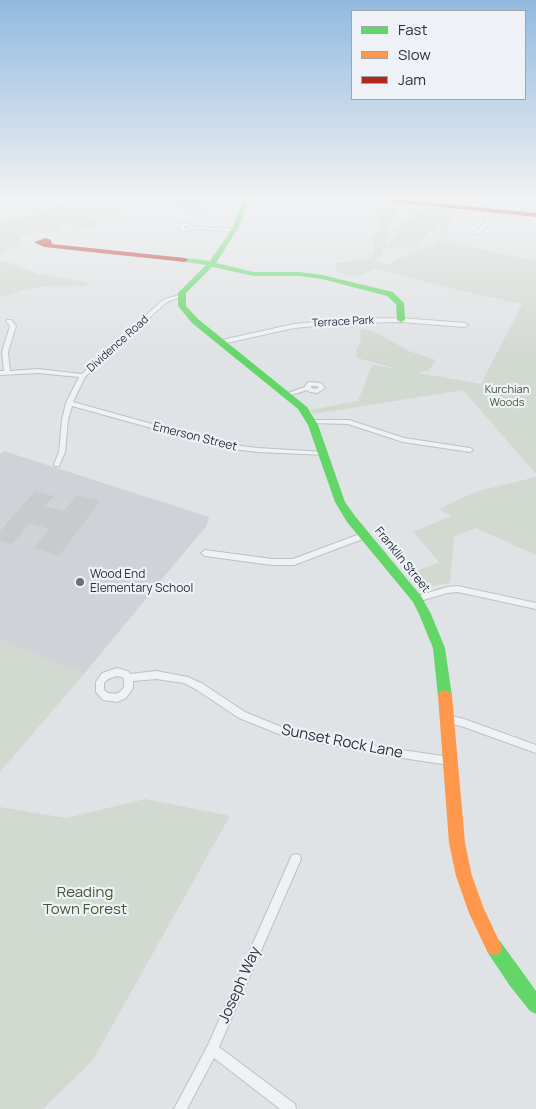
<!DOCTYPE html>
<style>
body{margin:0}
#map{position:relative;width:536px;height:1109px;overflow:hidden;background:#e0e3e5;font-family:Manrope,sans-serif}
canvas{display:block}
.legend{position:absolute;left:351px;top:10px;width:175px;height:90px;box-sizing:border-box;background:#eef1f5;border:1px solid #9fa5ab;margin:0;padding:6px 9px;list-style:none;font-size:15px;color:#28323d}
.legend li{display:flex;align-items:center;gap:10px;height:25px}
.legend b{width:25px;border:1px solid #9fa5ab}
</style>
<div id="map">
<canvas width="536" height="1109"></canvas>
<ul class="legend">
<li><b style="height:6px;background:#63d668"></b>Fast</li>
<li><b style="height:6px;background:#ff974d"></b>Slow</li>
<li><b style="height:6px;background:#b3261e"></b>Jam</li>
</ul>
</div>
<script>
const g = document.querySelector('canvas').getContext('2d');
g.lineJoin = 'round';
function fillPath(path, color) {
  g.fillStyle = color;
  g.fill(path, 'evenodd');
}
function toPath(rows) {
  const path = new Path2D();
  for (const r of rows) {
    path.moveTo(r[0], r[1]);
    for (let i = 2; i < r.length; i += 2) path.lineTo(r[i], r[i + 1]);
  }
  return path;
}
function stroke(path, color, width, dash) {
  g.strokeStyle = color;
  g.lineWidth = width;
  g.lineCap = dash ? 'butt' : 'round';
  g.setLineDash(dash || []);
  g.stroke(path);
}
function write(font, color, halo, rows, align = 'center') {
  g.font = font + ' Manrope,sans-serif';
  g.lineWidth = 4.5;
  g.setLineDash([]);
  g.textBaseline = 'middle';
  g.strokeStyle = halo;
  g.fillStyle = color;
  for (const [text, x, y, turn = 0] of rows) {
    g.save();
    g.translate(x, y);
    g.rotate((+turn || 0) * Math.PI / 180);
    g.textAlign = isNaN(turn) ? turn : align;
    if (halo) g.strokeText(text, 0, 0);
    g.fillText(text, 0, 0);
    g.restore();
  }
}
fillPath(toPath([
 [4,451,209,517,207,525,84,674,0,640,0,454]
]), '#cfd3d8');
fillPath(toPath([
 [70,200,113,200,108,205,119,210,109,216,82,219,102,222,94,227,79,227,66,223,60,225,60,230,43,230,21,236,18,238,21,241,20,244,0,256,0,221,37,214],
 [391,203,395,206,397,212,391,222,386,244,389,244,400,225,422,209,433,207,452,209,446,242,536,261,536,474,463,390,314,414,310,410,358,401,372,365,398,369,357,358,356,350,361,341,360,331,363,329,375,332,409,351,436,360,429,370,418,373,481,384,522,304,461,291,376,269,358,277,347,276,337,271,335,265,337,263,371,258,375,248,372,237,384,228,377,220,380,217,381,204],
 [443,220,438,241,386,265,377,261,384,248,416,248,422,239],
 [0,261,7,262,38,274,91,283,84,286,48,286,23,290,13,294,0,296],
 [536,477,536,555,476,528,454,537,450,583,422,588,414,584,406,575,439,562,413,532,451,516,438,509,478,491],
 [0,640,84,674,0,772],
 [145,799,230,816,93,1060,43,1109,0,1109,0,807,66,818]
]), '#d2d9d1');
stroke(toPath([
 [328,204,332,200]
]), '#b0c2cf', 1);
fillPath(toPath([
 [176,200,213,200,201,211,168,207],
 [35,491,54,496,45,506,64,511,77,495,100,501,59,556,34,548,49,529,30,523,12,544,0,541,0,531]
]), '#c8cbcd');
const street = toPath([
 [489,209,492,210,489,223,479,234,475,234,475,232,485,223,489,209],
 [181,224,190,224,195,227,234,229,236,230,234,231,192,229,188,231,179,230,181,224],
 [185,226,189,226,190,227,187,229,184,228,185,226],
 [179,295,183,296,167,302,105,357,85,377,73,402,224,444,258,448,324,452,327,454,326,455,258,452,224,448,72,406,68,420,65,452,59,466,55,466,54,464,59,452,62,420,66,403,79,377,38,373,0,375,0,371,4,371,2,352,10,326,6,321,7,320,11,320,16,326,8,352,10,371,38,369,82,374,101,355,163,300,179,295],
 [401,318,465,323,468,325,465,327,401,322,346,323,294,328,222,344,219,342,222,340,294,324,346,319,401,318],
 [309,382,321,383,325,388,317,393,310,392,307,390,288,396,285,394,305,387,307,383,309,382],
 [311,386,317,386,319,388,313,389,311,387,311,386],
 [312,420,349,420,404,438,470,448,473,450,470,452,403,442,348,424,310,423,309,422,312,420],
 [365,532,369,535,368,537,294,565,272,565,205,556,201,553,205,550,272,559,293,559,365,532],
 [458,586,536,603,536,609,458,592,447,593,417,602,414,601,413,599,414,597,447,587,458,586],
 [117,668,128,671,130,674,156,671,188,677,203,684,245,712,284,728,388,748,450,757,453,758,455,761,453,764,450,765,388,756,284,736,239,718,197,690,184,683,156,679,133,681,133,688,126,698,117,702,103,700,96,692,96,682,102,673,117,668],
 [117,676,122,677,124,679,124,687,120,692,116,694,108,693,104,690,104,683,108,679,117,676],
 [447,715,464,719,536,745,536,753,464,727,444,722,442,719,444,716,447,715],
 [296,854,300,855,301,859,219,1047,295,1104,296,1109,280,1109,214,1058,187,1109,174,1109,208,1045,292,855,296,854]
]);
stroke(street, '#bec1c3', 2);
fillPath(street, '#eff1f2');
fillPath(toPath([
 [243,200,249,200,239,227,216,263,254,272,299,272,322,275,393,292,404,303,405,320,401,322,397,320,396,304,387,296,322,279,299,276,254,276,212,267,186,293,186,306,198,319,307,407,318,425,345,502,355,516,421,596,431,614,445,648,452,696,450,700,445,702,440,700,438,696,433,648,419,614,413,602,347,522,335,502,308,425,298,409,192,323,178,306,178,293,206,265,185,262,182,260,185,258,210,261,233,227,243,200],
 [494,939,500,941,536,991,536,1014,530,1011,510,986,488,953,486,947,488,941,494,939]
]), '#63d668');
fillPath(toPath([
 [445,690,450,692,452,696,465,843,472,876,484,909,502,947,500,953,494,955,488,953,469,913,456,876,449,843,438,696,440,692,445,690]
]), '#ff974d');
fillPath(toPath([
 [388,200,405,200,536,213,536,217,391,202,388,200],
 [46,238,51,240,52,244,185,258,188,260,185,262,44,247,34,242,46,238]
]), '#b3261e');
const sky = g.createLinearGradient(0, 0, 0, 355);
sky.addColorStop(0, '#91bade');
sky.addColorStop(0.56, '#f1f2f3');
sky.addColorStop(1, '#f1f2f300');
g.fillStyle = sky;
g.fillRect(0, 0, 536, 355);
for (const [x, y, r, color] of [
 [80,582,5,"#687078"]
]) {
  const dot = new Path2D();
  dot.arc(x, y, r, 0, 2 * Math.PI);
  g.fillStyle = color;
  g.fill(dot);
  stroke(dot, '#eef1f5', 2);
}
write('11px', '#28323d', '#eef1f5', [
 ["Terrace Park",343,322,-3],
 ["Dividence Road",118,344,-42]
]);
write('11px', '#405837', '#eef1f5', [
 ["Kurchian",507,390],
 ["Woods",507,403]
]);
write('12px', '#28323d', '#eef1f5', [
 ["Emerson Street",195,437,14],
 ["Franklin Street",402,560,51]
]);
write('12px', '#28323d', '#eef1f5', [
 ["Wood End",90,575],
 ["Elementary School",90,589]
], 'left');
write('15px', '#28323d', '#eef1f5', [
 ["Sunset Rock Lane",342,742,11],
 ["Joseph Way",240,985,-66]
]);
write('15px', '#405837', '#eef1f5', [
 ["Reading",85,893],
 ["Town Forest",85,910]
]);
</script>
